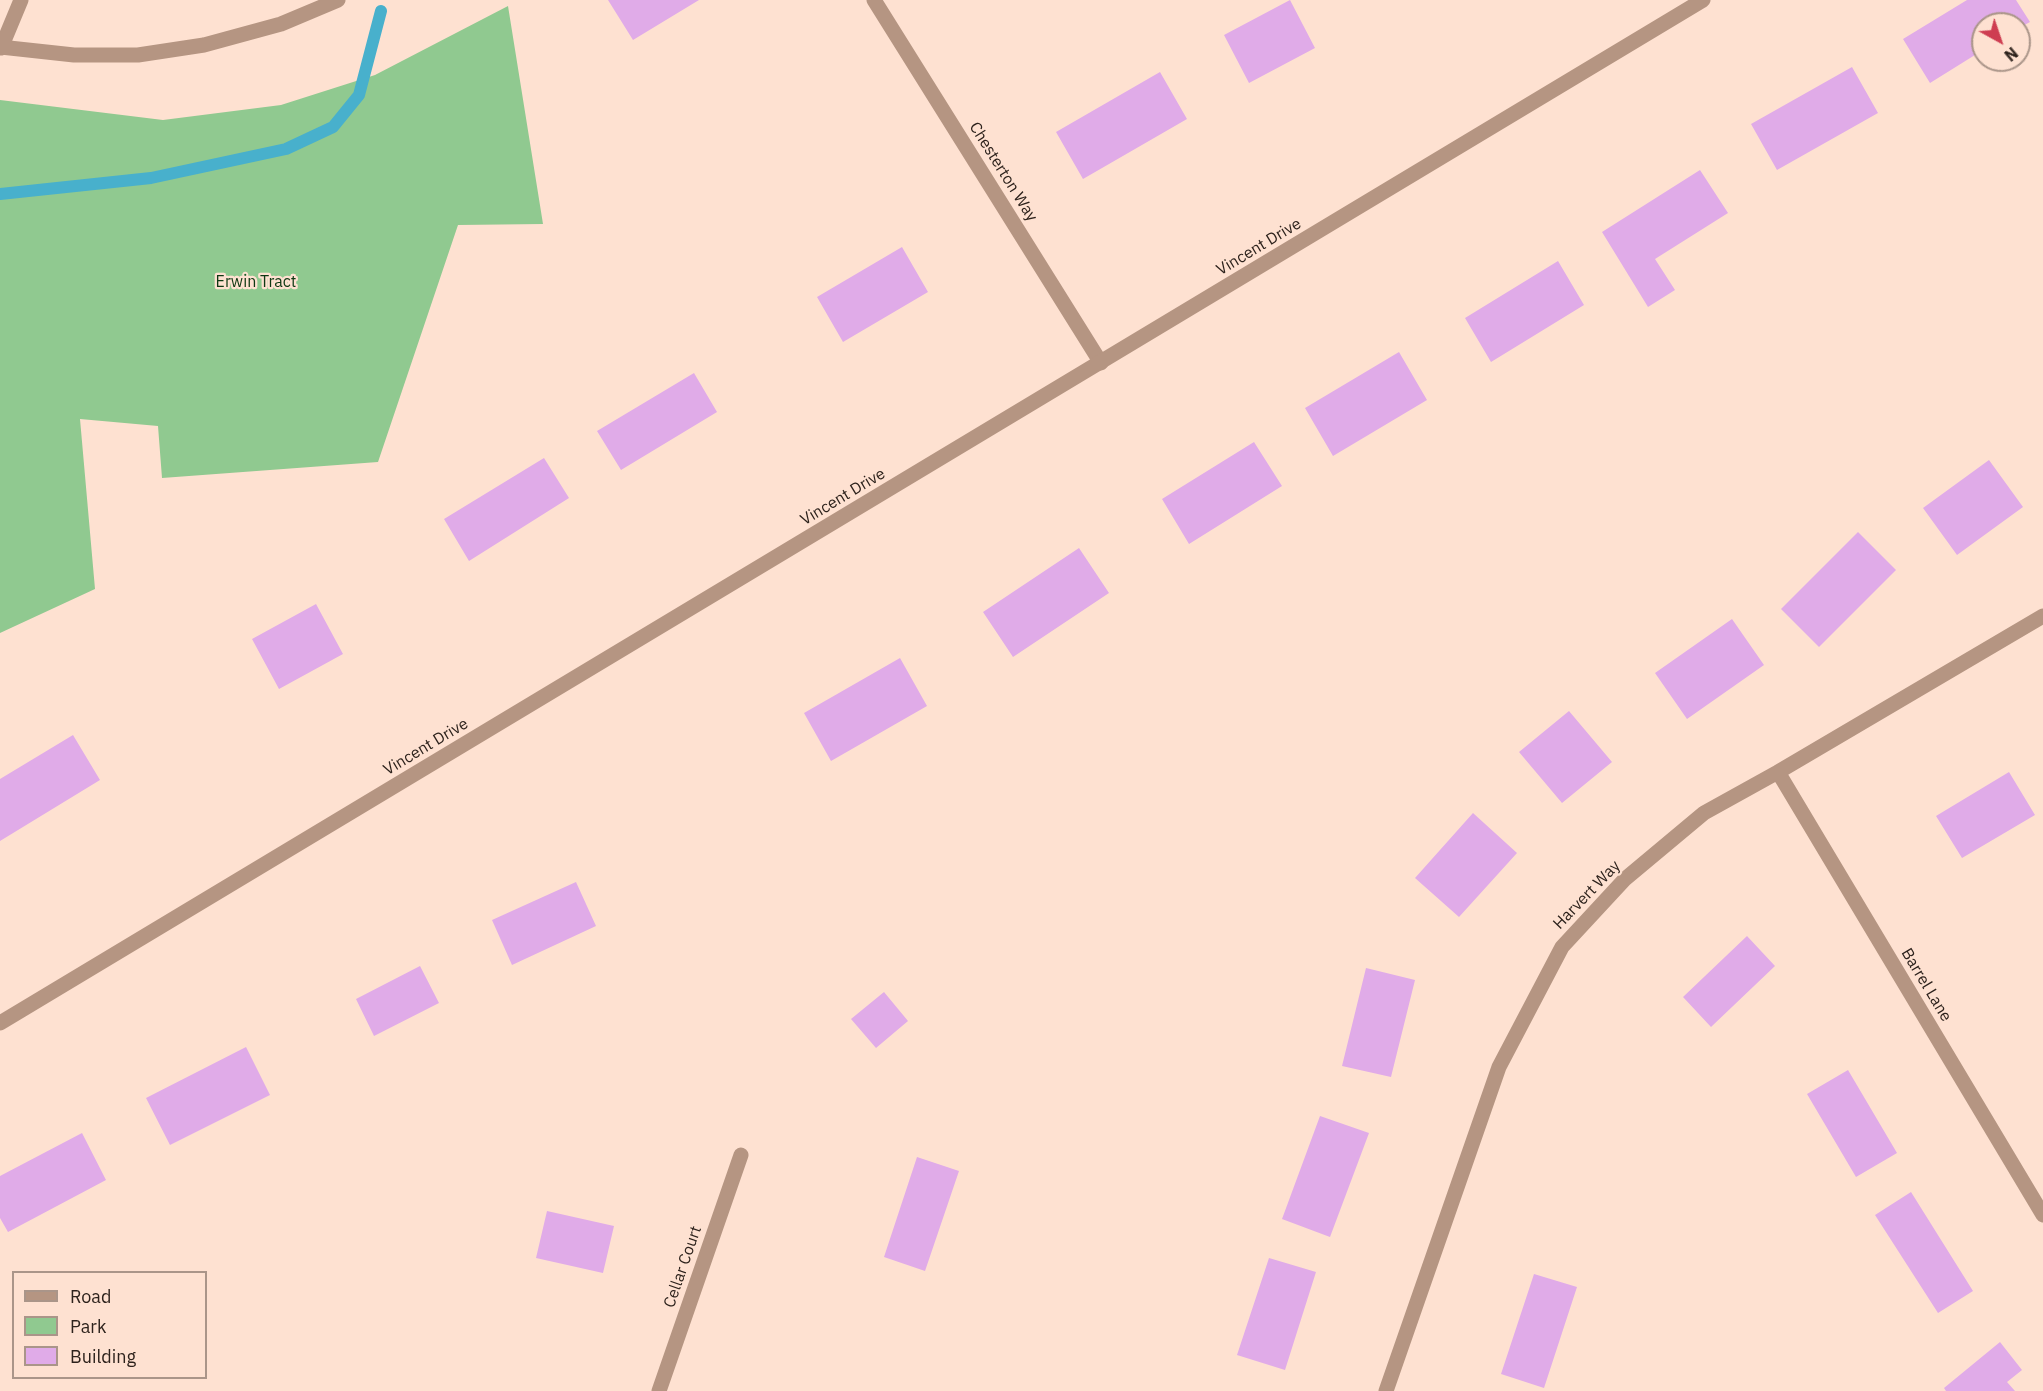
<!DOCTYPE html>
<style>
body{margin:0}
#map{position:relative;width:2043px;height:1391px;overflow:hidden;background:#fee1d1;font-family:"IBM Plex Sans",sans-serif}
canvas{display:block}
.legend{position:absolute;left:12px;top:1271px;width:195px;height:108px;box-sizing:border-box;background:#fee1d1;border:2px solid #aa9589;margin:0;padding:8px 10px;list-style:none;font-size:18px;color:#2d221c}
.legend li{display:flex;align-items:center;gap:12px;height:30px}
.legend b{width:30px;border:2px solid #aa9589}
.north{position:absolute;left:1971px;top:12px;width:60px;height:60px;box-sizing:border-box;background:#fee1d1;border:2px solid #aa9589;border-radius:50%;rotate:140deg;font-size:16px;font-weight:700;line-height:24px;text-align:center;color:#2d221c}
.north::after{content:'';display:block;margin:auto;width:21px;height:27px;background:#ce3d51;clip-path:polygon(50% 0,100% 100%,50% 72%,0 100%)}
</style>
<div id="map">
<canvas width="2043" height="1391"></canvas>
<ul class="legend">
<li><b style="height:8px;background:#b59582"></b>Road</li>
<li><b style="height:16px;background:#90c990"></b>Park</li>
<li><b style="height:16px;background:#e0abe8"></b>Building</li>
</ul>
<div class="north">N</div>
</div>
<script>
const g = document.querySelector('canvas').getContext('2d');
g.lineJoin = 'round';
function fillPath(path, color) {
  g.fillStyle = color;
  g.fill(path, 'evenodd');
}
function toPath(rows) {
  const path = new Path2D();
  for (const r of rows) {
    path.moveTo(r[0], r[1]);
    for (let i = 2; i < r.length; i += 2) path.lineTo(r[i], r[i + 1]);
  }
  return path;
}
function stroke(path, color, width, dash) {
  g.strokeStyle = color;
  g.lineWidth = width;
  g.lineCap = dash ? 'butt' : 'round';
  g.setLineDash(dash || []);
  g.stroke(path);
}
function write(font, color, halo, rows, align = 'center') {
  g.font = font + ' "IBM Plex Sans",sans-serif';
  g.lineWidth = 4.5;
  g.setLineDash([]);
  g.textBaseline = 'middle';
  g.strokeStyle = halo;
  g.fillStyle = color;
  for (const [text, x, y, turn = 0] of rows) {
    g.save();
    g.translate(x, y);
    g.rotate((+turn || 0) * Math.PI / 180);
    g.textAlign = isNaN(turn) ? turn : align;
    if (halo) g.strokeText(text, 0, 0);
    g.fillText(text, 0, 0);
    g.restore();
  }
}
fillPath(toPath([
 [508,6,543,224,458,225,378,462,162,478,158,426,80,419,95,589,0,633,0,100,163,120,281,105,375,75]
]), '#90c990');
stroke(toPath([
 [0,194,151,178,286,149,333,127,359,95,381,11]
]), '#48b0cc', 12);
fillPath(toPath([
 [608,0,699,0,633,40],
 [1290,0,1315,48,1249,83,1224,35],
 [1967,0,2016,0,2030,22,2019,28,2019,24,1983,24,1983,50,1930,83,1903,39],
 [1852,67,1878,113,1777,170,1751,124],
 [1160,72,1187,119,1083,179,1056,132],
 [1700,170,1728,213,1655,259,1675,290,1648,307,1602,232],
 [902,247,928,292,843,342,817,297],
 [1558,261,1584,305,1491,362,1465,318],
 [1399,352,1427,400,1333,456,1305,408],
 [694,373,717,412,621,470,597,431],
 [1254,442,1282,486,1189,544,1162,499],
 [544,458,569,498,469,561,444,519],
 [1989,460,2023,507,1957,555,1923,508],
 [1858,532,1896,570,1819,647,1781,609],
 [1079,548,1109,593,1013,657,983,612],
 [316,604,343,654,279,689,252,639],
 [1732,619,1764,665,1687,719,1655,673],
 [900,658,927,706,831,761,804,713],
 [1569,711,1612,762,1562,803,1519,752],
 [73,735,100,780,0,841,0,779],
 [2009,772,2035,815,1962,858,1936,816],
 [1473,813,1517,853,1459,917,1415,878],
 [576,882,596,926,512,965,492,920],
 [1747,936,1775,966,1711,1027,1683,997],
 [420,966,439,1003,374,1036,356,999],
 [1366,968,1415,980,1391,1077,1342,1066],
 [884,992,908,1021,876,1048,851,1019],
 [246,1047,270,1095,170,1145,146,1098],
 [1848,1070,1897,1153,1856,1177,1807,1094],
 [1320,1116,1369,1133,1330,1237,1282,1219],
 [82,1133,106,1180,8,1232,0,1218,0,1176],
 [917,1157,959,1171,925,1271,884,1257],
 [1911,1192,1973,1291,1938,1313,1875,1215],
 [547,1211,614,1226,603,1273,536,1258],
 [1269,1258,1316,1272,1285,1370,1237,1355],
 [1534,1274,1577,1287,1544,1388,1501,1374],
 [2000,1342,2022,1370,2007,1382,2015,1391,1946,1391,1944,1388]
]), '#e0abe8');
stroke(toPath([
 [874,0,1101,363],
 [0,47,74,55,138,55,204,45,281,24,338,0],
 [1,48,21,0],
 [1778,772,2043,1215],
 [659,1391,741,1155],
 [1386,1391,1499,1067,1562,947,1625,879,1704,813,1778,772,2043,616]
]), '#b59582', 15);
stroke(toPath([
 [0,1023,1703,0]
]), '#b59582', 15);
write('16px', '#2d221c', '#fee1d1', [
 ["Chesterton Way",1003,172,58],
 ["Vincent Drive",1259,247,-31],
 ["Vincent Drive",843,497,-31],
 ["Vincent Drive",426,747,-31],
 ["Harvert Way",1587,895,-46],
 ["Barrel Lane",1926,985,59],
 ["Cellar Court",683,1267,-71]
]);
write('16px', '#0d3812', '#fee1d1', [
 ["Erwin Tract",256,282]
]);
</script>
